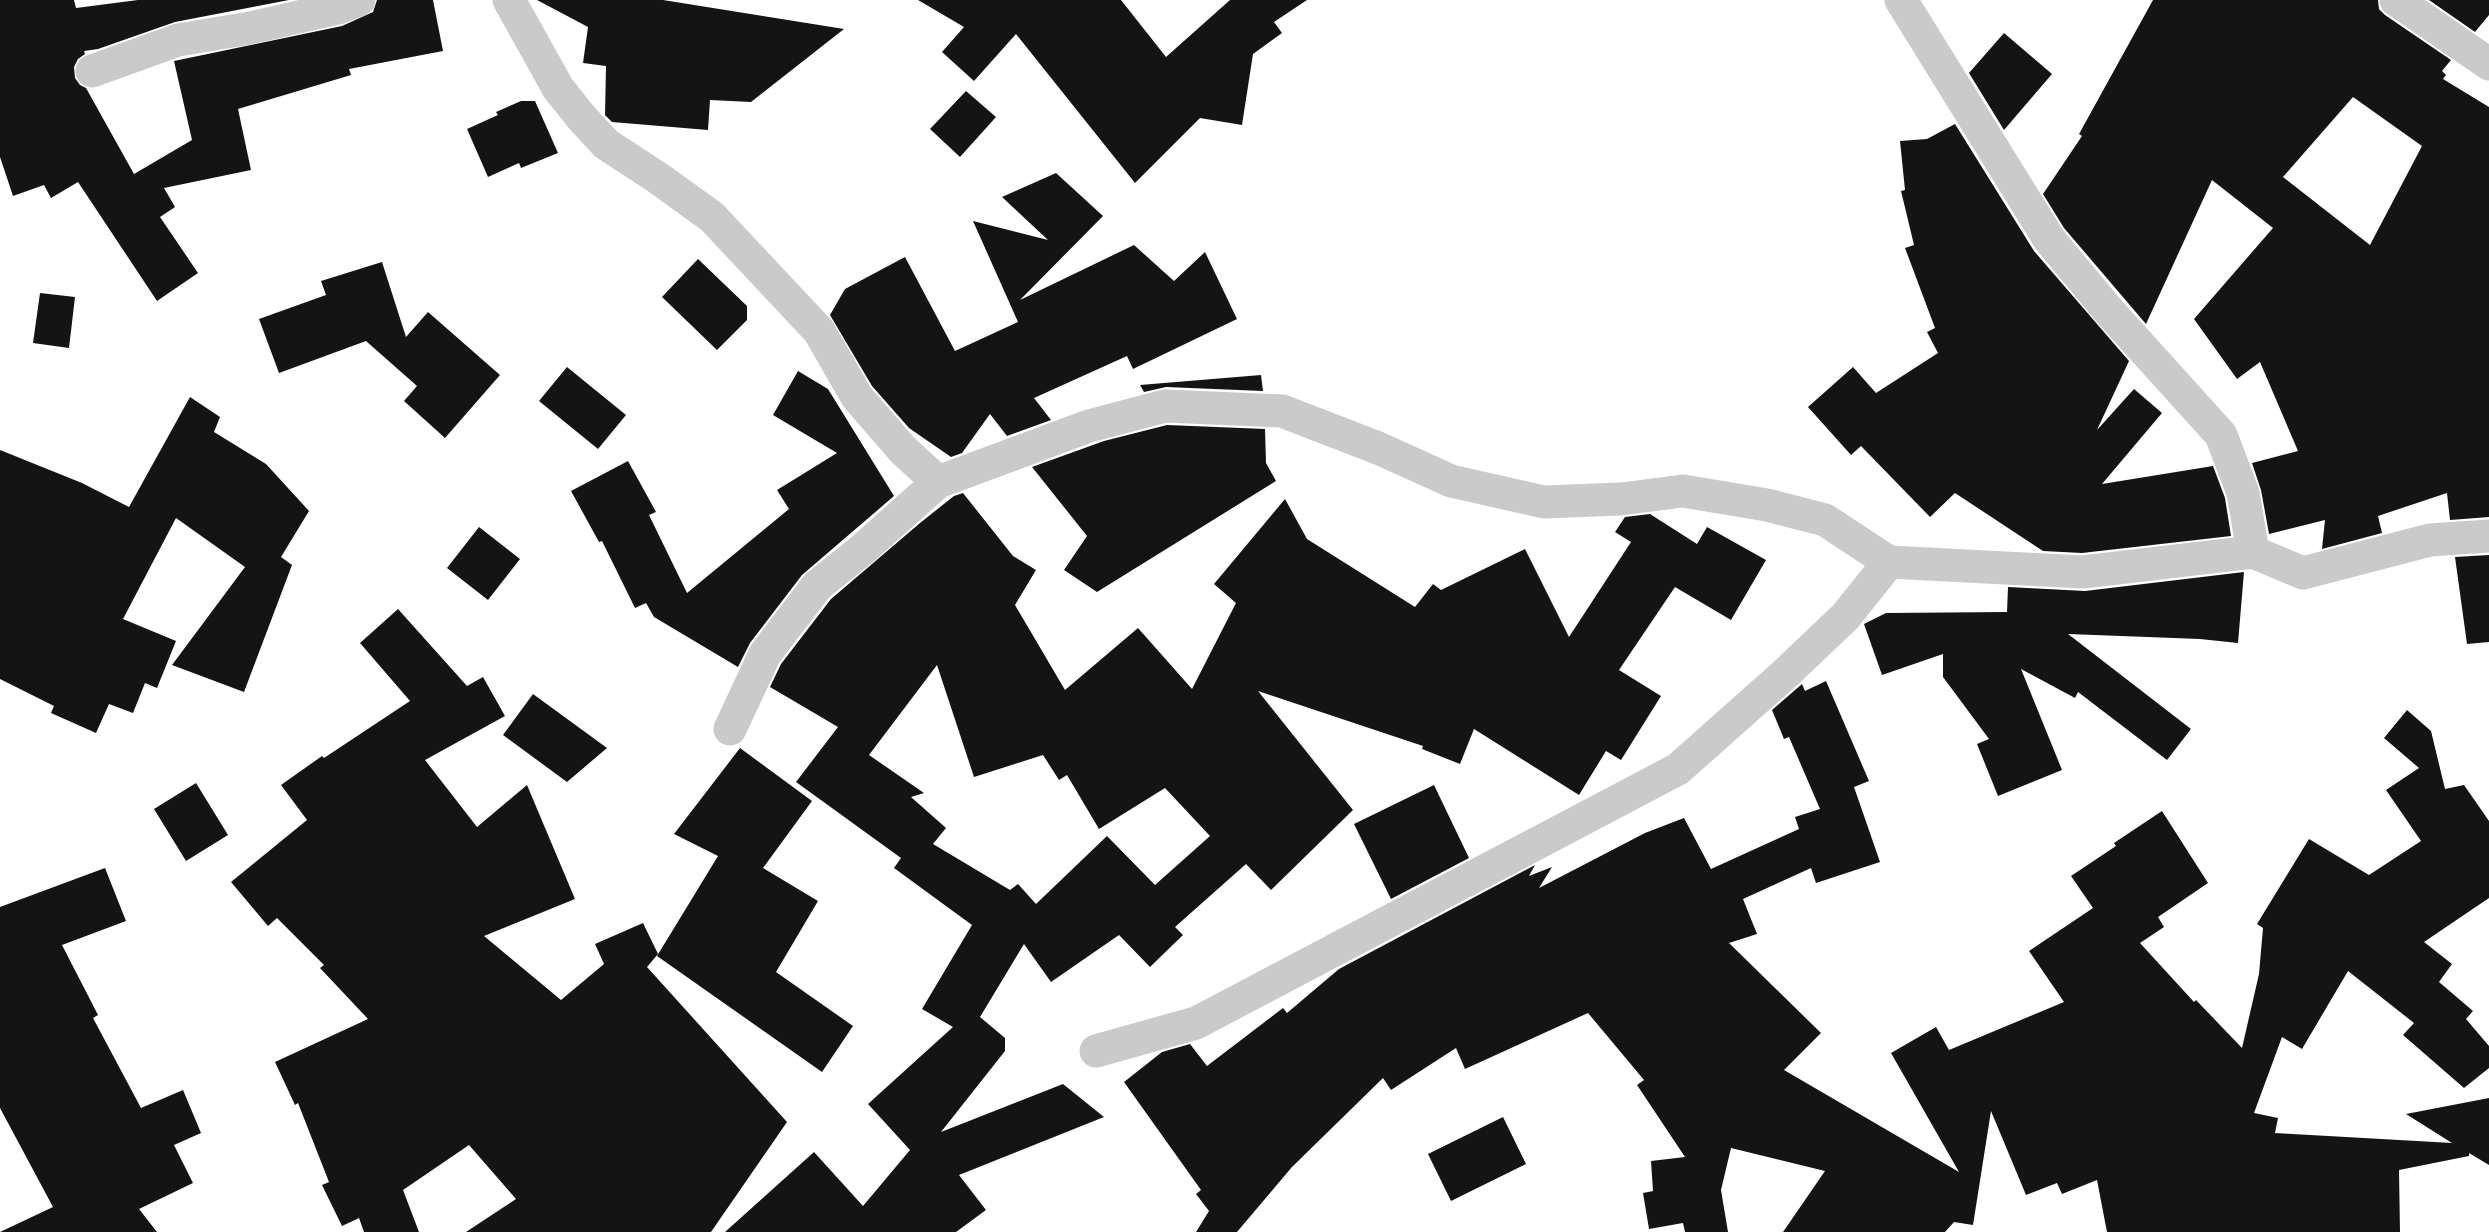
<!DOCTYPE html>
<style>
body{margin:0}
canvas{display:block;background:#fff}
</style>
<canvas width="2489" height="1232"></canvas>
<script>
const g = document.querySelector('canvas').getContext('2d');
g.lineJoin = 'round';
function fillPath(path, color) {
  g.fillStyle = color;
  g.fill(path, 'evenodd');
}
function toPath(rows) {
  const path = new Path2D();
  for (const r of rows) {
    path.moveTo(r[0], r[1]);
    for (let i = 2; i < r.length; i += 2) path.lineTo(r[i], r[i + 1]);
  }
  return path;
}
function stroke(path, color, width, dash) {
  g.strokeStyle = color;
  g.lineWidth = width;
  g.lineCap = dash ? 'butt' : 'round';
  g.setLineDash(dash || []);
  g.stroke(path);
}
fillPath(toPath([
 [0,0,74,0,76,8,138,0,289,0,175,22,98,49,84,51,85,54,78,59,74,67,75,78,80,85,86,88,134,174,192,140,174,61,342,26,373,12,377,0,433,0,443,51,349,69,351,75,238,109,251,170,164,188,175,207,160,217,198,273,157,301,78,182,51,198,44,185,13,196,0,157],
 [537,0,663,0,844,29,751,102,710,100,708,130,612,122,605,115,606,66,583,63,588,27],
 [918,0,1121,0,1166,57,1230,0,1307,0,1274,22,1282,33,1253,54,1242,125,1200,118,1135,183,1016,34,974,81,942,52,964,27],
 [2153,0,2378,0,2379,9,2385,15,2451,60,2442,71,2446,75,2443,79,2489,107,2489,517,2450,520,2447,493,2378,516,2382,533,2322,549,2325,520,2269,534,2261,490,2252,463,2298,451,2260,362,2237,379,2194,319,2273,228,2212,180,2146,324,2064,228,2043,194,2082,136,2079,134],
 [2353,97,2422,146,2370,245,2283,177],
 [2429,0,2489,0,2489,15,2475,32],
 [2004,33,2052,74,2004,130,1969,73],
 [966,91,996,117,960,157,930,129],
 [521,101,535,101,558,153,521,168,519,163,488,177,467,129,498,115,496,112],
 [1955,124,2034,251,2129,361,2097,430,2134,389,2162,413,2102,484,2213,466,2225,498,2231,536,2082,553,2043,551,1955,493,1930,517,1861,446,1851,455,1808,407,1853,367,1876,393,1938,353,1927,332,1935,328,1905,248,1914,245,1901,191,1905,190,1900,141,1927,139],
 [1056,173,1103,216,1020,300,1134,245,1174,281,1205,252,1237,319,1133,369,1127,356,1034,398,1051,420,1007,436,990,414,962,453,951,457,909,428,872,386,830,315,845,289,905,257,955,351,1018,322,973,221,1048,240,1002,197],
 [698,259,747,306,747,320,717,350,662,297],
 [382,262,406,337,428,312,500,375,445,438,404,401,417,386,366,341,279,373,259,319,326,295,321,281],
 [40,293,75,297,69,348,33,343],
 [567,367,626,415,598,449,539,401],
 [798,371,828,389,894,496,802,575,750,643,738,667,654,617,646,603,635,608,602,541,599,542,571,491,628,461,656,512,649,515,687,593,789,509,777,490,837,453,773,415],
 [1261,375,1263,391,1166,387,1144,392,1140,385],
 [190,397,220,417,214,432,266,464,309,511,281,557,292,565,244,692,172,665,245,567,176,518,123,619,176,641,157,688,145,683,133,713,109,704,96,733,51,713,54,706,0,679,0,450,82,483,129,507],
 [1167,425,1265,429,1266,463,1276,481,1097,592,1064,570,1087,536,1032,467,1104,441],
 [963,493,1013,556,1036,570,1015,605,1065,690,1138,628,1192,689,1236,603,1214,584,1285,499,1307,539,1415,607,1433,584,1441,590,1525,549,1569,637,1631,542,1615,532,1625,517,1650,514,1697,544,1707,527,1766,560,1731,620,1675,587,1619,670,1661,696,1621,760,1606,751,1579,795,1474,729,1460,764,1422,749,1423,746,1258,691,1353,810,1271,890,1246,864,1175,927,1183,935,1150,967,1119,935,1051,982,1024,944,980,1017,1005,1038,1005,1051,941,1132,1063,1084,1104,1117,959,1175,986,1210,956,1232,725,1232,814,1152,863,1206,910,1150,868,1104,953,1027,922,1009,972,925,894,868,901,858,796,782,838,727,770,687,781,664,831,599,920,523,954,496],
 [937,665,974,777,1043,755,1059,780,1067,775,1099,829,1165,788,1210,836,1155,885,1107,836,1036,904,1018,884,1010,890,933,844,946,828,911,797,924,793,869,755],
 [479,527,520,559,488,600,447,568],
 [2489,555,2489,642,2467,644,2455,557],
 [2244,572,2238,643,2200,639,2068,634,2191,729,2167,760,2078,692,2075,698,2021,669,2062,770,1998,796,1977,744,1989,739,1943,677,1943,654,1882,675,1864,624,1886,613,2007,612,2008,587,2085,591],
 [398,609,467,686,483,677,505,716,425,760,477,827,527,785,575,899,484,936,561,1000,604,964,595,944,643,923,658,954,647,967,787,1122,711,1232,466,1232,516,1199,469,1145,403,1190,419,1232,364,1232,359,1218,342,1226,322,1185,329,1182,298,1103,295,1105,275,1062,368,1019,320,968,324,965,277,918,268,926,231,882,307,820,281,785,322,756,324,758,410,701,360,643],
 [1826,681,1869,781,1854,787,1880,862,1816,883,1811,868,1743,899,1757,934,1729,943,1821,1033,1784,1070,1959,1172,1891,1053,1936,1027,1949,1050,2064,1002,2029,951,2093,908,2071,876,2116,846,2114,843,2162,811,2208,883,2158,917,2164,927,2140,943,2194,1002,2196,1000,2242,1048,2259,974,2263,928,2257,924,2309,839,2369,875,2421,841,2386,790,2419,768,2384,738,2407,710,2431,731,2445,789,2464,785,2489,821,2489,898,2424,942,2452,964,2439,982,2473,1011,2466,1019,2489,1046,2489,1068,2464,1088,2403,1035,2414,1023,2348,971,2302,1049,2282,1037,2254,1113,2278,1118,2275,1133,2452,1143,2406,1114,2489,1098,2489,1165,2469,1153,2469,1156,2399,1170,2400,1232,2107,1232,2097,1180,2062,1194,2057,1183,2026,1195,1991,1111,1973,1225,1954,1222,1945,1232,1783,1232,1825,1171,1731,1148,1721,1190,1728,1232,1685,1232,1683,1223,1649,1229,1643,1193,1653,1191,1651,1161,1685,1157,1637,1085,1644,1080,1588,1013,1465,1069,1456,1048,1391,1090,1383,1078,1292,1167,1237,1232,1196,1232,1209,1211,1196,1194,1201,1190,1124,1082,1162,1052,1190,1044,1207,1066,1283,1008,1287,1013,1339,969,1535,865,1529,876,1552,867,1539,888,1645,833,1684,818,1711,869,1799,829,1795,817,1820,809,1789,737,1784,739,1772,710,1802,684,1805,691],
 [533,694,607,748,567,782,503,735],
 [740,748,812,801,763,868,818,901,776,972,853,1026,822,1072,657,956,718,856,674,834],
 [196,783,228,835,186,861,154,809],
 [1434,785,1469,858,1391,899,1354,824],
 [105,868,126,921,62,945,98,1015,93,1018,141,1108,183,1090,201,1133,174,1145,193,1183,139,1209,157,1232,0,1232,53,1207,0,1108,0,907],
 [1503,1117,1526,1164,1451,1201,1428,1154]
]), '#141414');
stroke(toPath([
 [509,0,558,88,581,117,606,144,658,178,712,217,819,331,857,397,903,450,938,482],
 [1901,0,2049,239,2108,310,2221,435,2243,493,2253,552],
 [2396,0,2489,64],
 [92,71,178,40,250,28,338,8,359,0],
 [730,729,765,654,817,586,863,549,938,482,1089,426,1165,406,1282,411,1378,448,1451,481,1544,502,1621,499,1683,491,1767,505,1825,520,1889,562],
 [1096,1051,1196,1023,1678,769,1786,673,1845,617,1889,562,2083,572,2253,552,2303,573,2430,540,2489,536]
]), '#cacaca', 33);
</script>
